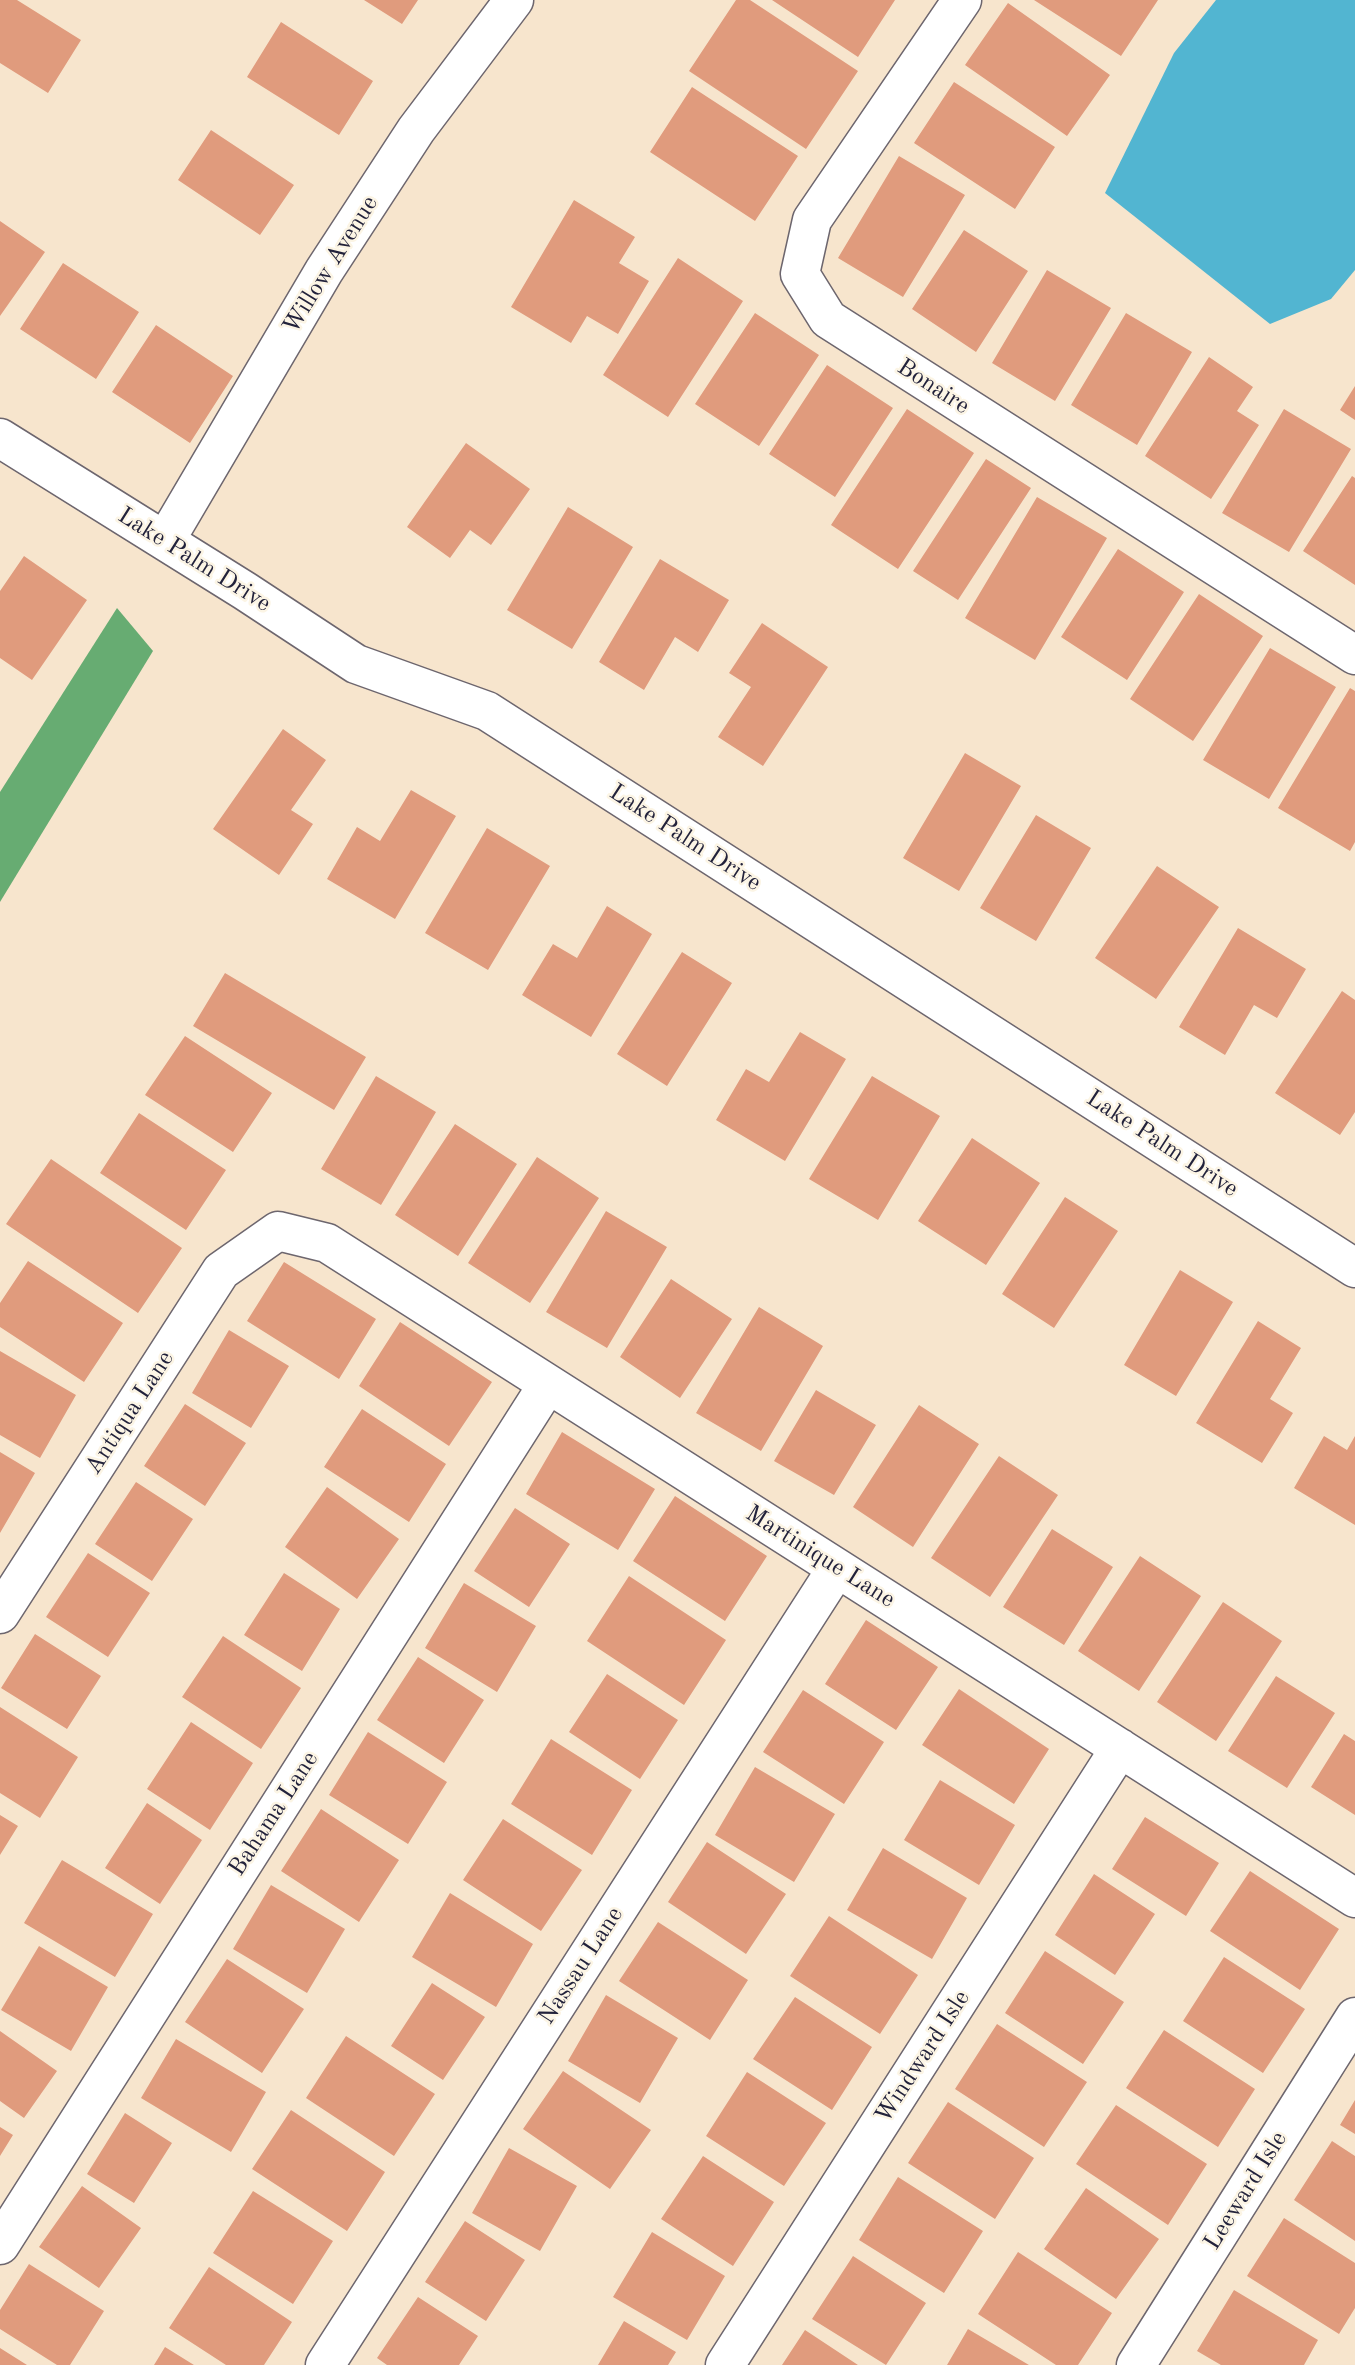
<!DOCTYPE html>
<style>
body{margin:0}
canvas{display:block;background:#f7e5cd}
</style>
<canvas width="1355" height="2365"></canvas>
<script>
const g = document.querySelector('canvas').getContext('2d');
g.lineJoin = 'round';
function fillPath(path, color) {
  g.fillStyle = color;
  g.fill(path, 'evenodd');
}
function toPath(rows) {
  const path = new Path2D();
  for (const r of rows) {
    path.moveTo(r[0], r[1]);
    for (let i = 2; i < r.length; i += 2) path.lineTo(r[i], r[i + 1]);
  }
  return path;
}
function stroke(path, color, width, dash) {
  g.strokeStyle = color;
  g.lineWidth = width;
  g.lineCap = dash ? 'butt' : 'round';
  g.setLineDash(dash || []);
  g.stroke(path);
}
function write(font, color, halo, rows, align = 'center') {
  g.font = font + ' "Old Standard TT",serif';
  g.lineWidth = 5;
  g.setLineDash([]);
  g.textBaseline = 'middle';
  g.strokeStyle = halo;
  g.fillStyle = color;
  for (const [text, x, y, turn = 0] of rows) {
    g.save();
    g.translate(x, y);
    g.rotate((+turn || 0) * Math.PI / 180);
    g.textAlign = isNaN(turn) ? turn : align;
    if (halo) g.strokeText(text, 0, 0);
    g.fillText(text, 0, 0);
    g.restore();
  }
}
fillPath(toPath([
 [117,608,153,651,0,902,0,792]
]), '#67ac72');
fillPath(toPath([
 [1216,0,1355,0,1355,270,1331,299,1270,324,1105,193,1174,53]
]), '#52b5d1');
fillPath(toPath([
 [0,0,17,0,81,40,48,93,0,63],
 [364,0,418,0,402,24],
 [736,0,750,0,858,71,806,149,689,71],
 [772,0,895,0,858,57],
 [1034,0,1158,0,1121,56],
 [1008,3,1110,75,1067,136,965,65],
 [281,22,373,81,339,135,247,77],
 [954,82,1055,147,1015,209,914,143],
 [692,87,798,156,755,221,650,152],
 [211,130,294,185,260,235,178,180],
 [899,156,965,195,903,297,838,258],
 [574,200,635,237,619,263,649,281,618,334,587,316,571,343,511,307],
 [0,221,45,252,0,316],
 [964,230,1028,271,976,352,912,309],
 [678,258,743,301,668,417,603,375],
 [63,263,139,312,96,379,20,329],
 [1047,270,1111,308,1055,401,992,363],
 [755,313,819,355,759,446,695,404],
 [1126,313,1192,352,1137,445,1071,405],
 [156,325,233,376,190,443,112,392],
 [1209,357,1253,387,1237,411,1259,425,1211,499,1145,456],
 [827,365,893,408,835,497,769,454],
 [1355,386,1355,420,1340,410],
 [907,409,974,453,898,569,831,525],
 [1284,409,1351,449,1289,552,1222,513],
 [466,443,530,489,491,545,470,530,450,558,407,527],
 [986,459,1031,488,958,600,913,571],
 [1352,476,1355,478,1355,585,1303,551],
 [1037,497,1107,538,1035,660,965,618],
 [568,507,633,547,572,649,507,610],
 [1118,549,1184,592,1127,680,1061,637],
 [24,556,87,600,32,680,0,658,0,591],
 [660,559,729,600,698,652,675,637,644,690,599,662],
 [1199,594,1263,636,1193,741,1130,699],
 [762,623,828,667,763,766,718,737,751,687,729,673],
 [1270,648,1336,687,1269,799,1203,760],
 [1350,688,1355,691,1355,842,1350,851,1278,808],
 [283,729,326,760,291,810,313,824,279,875,213,829],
 [965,753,1021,786,959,891,903,858],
 [411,790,456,816,395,919,327,879,357,827,380,841],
 [1036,815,1091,848,1036,941,980,908],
 [487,828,550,866,488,970,425,933],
 [1157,866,1219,907,1156,999,1095,958],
 [607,906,652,934,591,1037,522,995,553,944,577,958],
 [1238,928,1306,969,1277,1018,1254,1005,1225,1055,1179,1027],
 [682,952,732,983,667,1086,617,1054],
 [225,973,366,1057,334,1110,193,1026],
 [1342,991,1355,1000,1355,1112,1340,1135,1275,1093],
 [800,1032,846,1059,785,1161,716,1120,746,1069,769,1082],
 [185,1036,272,1093,233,1152,145,1095],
 [376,1076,436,1112,381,1205,321,1169],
 [872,1076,940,1116,878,1220,809,1179],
 [139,1113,226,1170,186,1230,100,1173],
 [455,1124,517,1164,458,1256,395,1215],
 [972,1138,1040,1183,986,1265,918,1221],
 [537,1157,599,1198,530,1303,468,1263],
 [51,1159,182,1248,138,1313,6,1224],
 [1065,1197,1118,1231,1054,1328,1002,1294],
 [606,1211,667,1247,607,1348,546,1312],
 [28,1261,123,1323,84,1382,0,1327,0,1303],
 [284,1262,376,1319,339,1379,247,1321],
 [1180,1270,1233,1302,1176,1396,1124,1365],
 [671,1279,732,1319,680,1398,620,1357],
 [759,1307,823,1346,761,1451,696,1413],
 [1258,1321,1301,1348,1270,1399,1293,1413,1262,1463,1196,1423],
 [400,1322,492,1382,449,1446,359,1386],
 [229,1330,289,1366,251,1428,192,1393],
 [0,1351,76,1395,40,1458,0,1435],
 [816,1390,876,1425,834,1495,774,1461],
 [185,1404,246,1443,205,1506,144,1466],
 [919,1405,979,1444,913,1547,853,1507],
 [362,1409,446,1464,409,1522,324,1467],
 [562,1432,655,1489,618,1550,526,1494],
 [1324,1436,1347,1450,1355,1436,1355,1525,1294,1488],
 [0,1452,35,1473,0,1533],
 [999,1456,1058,1495,990,1597,931,1558],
 [136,1482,193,1519,152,1581,95,1544],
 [327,1487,399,1539,357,1599,285,1547],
 [675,1496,767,1556,725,1621,633,1561],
 [515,1508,570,1544,529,1607,474,1571],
 [1052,1529,1113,1567,1064,1645,1003,1607],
 [88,1553,150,1593,108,1657,46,1617],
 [1140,1556,1201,1596,1139,1691,1078,1651],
 [284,1573,340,1609,302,1671,244,1635],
 [629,1576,726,1640,684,1705,587,1641],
 [464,1583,536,1626,497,1692,425,1648],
 [1223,1602,1282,1641,1216,1741,1157,1702],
 [866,1620,938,1667,896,1730,825,1684],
 [35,1634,101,1676,67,1729,1,1688],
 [223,1636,301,1688,261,1749,182,1697],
 [418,1657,484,1700,444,1763,377,1720],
 [607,1674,678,1720,640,1779,569,1732],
 [1276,1676,1335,1713,1287,1788,1228,1751],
 [959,1689,1049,1749,1014,1804,922,1745],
 [803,1690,884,1742,844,1804,763,1752],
 [0,1707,78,1757,40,1818,0,1793],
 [191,1722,253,1763,210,1830,147,1789],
 [368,1732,447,1782,408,1844,329,1795],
 [1344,1734,1355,1741,1355,1815,1311,1787],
 [551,1739,632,1790,592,1855,511,1804],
 [755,1767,835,1814,794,1882,715,1835],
 [940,1780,1015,1825,979,1885,904,1840],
 [147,1803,202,1840,160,1904,105,1868],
 [321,1809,399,1860,359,1922,281,1871],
 [0,1815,18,1826,0,1855],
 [1145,1817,1219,1863,1186,1916,1112,1869],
 [503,1819,582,1870,541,1931,463,1880],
 [707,1842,786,1894,746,1954,668,1902],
 [883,1848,967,1898,932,1959,847,1910],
 [62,1860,153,1914,115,1977,24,1923],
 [1250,1871,1339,1929,1300,1990,1210,1931],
 [1094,1874,1155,1914,1115,1975,1055,1935],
 [271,1885,345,1929,307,1993,233,1949],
 [450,1893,533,1944,496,2007,412,1957],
 [829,1916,918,1975,880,2034,790,1976],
 [658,1922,748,1980,710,2040,619,1981],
 [39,1946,108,1987,71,2051,1,2010],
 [1045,1951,1124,2002,1083,2064,1005,2013],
 [1224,1957,1305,2009,1263,2073,1183,2021],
 [227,1959,304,2009,262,2073,185,2022],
 [432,1983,485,2017,443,2080,391,2046],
 [606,1995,678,2038,640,2103,568,2061],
 [795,1997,872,2047,832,2110,753,2059],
 [997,2024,1087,2082,1044,2147,955,2089],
 [1164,2030,1255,2089,1218,2147,1126,2088],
 [0,2031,57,2071,24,2118,0,2101],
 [346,2036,435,2094,394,2156,306,2098],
 [176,2039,266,2092,231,2152,141,2098],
 [563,2071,651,2130,610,2189,523,2129],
 [747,2072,826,2123,784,2186,706,2136],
 [1355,2100,1355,2134,1340,2125],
 [948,2102,1034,2158,995,2219,908,2163],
 [1116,2105,1207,2164,1168,2225,1076,2164],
 [291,2110,385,2172,347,2231,252,2169],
 [125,2113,172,2143,134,2203,87,2174],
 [0,2127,13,2135,0,2156],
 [1332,2141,1355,2156,1355,2241,1294,2200],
 [509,2148,577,2186,540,2251,472,2213],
 [703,2156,774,2202,733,2266,661,2219],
 [898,2177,983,2231,944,2293,859,2240],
 [82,2186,141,2228,99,2288,39,2247],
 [1086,2188,1159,2239,1116,2299,1044,2249],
 [253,2191,333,2241,293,2304,213,2253],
 [1284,2218,1355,2263,1355,2308,1339,2334,1247,2276],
 [465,2221,525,2260,486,2321,425,2282],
 [652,2232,725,2276,687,2340,613,2297],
 [1018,2252,1112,2313,1078,2365,1056,2365,978,2314],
 [853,2256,926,2303,886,2365,812,2319],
 [29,2264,104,2311,70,2365,57,2365,0,2329,0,2310],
 [209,2267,292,2322,264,2365,226,2365,169,2328],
 [1234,2290,1318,2340,1304,2365,1221,2365,1197,2351],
 [418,2297,478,2336,459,2365,387,2365,377,2358],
 [624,2321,676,2352,668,2365,598,2365],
 [968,2329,1029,2365,947,2365],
 [805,2330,858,2365,782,2365],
 [165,2347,194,2365,154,2365],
 [0,2348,27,2365,0,2365]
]), '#e09b7d');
const minor = toPath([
 [962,0,812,220,800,274,828,319,1355,655],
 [0,438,245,591,356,664,487,711,1355,1268],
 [165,541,324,271,416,130,514,0],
 [0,1614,221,1271,278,1231,327,1243,1355,1898],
 [0,2245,548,1384],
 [325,2365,837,1568],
 [725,2365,1120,1748],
 [1136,2365,1355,2017]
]);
stroke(minor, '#6d666e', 41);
stroke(minor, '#fff', 38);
write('24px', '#22223b', '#fcf5e5', [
 ["Willow Avenue",331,265,-58],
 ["Bonaire",933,387,33],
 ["Lake Palm Drive",194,560,32],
 ["Lake Palm Drive",685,838,33],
 ["Lake Palm Drive",1162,1144,33],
 ["Antiqua Lane",130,1413,-57],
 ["Martinique Lane",820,1557,32],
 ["Bahama Lane",274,1814,-57],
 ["Nassau Lane",581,1966,-57],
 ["Windward Isle",923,2057,-57],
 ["Leeward Isle",1246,2191,-58]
]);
</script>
